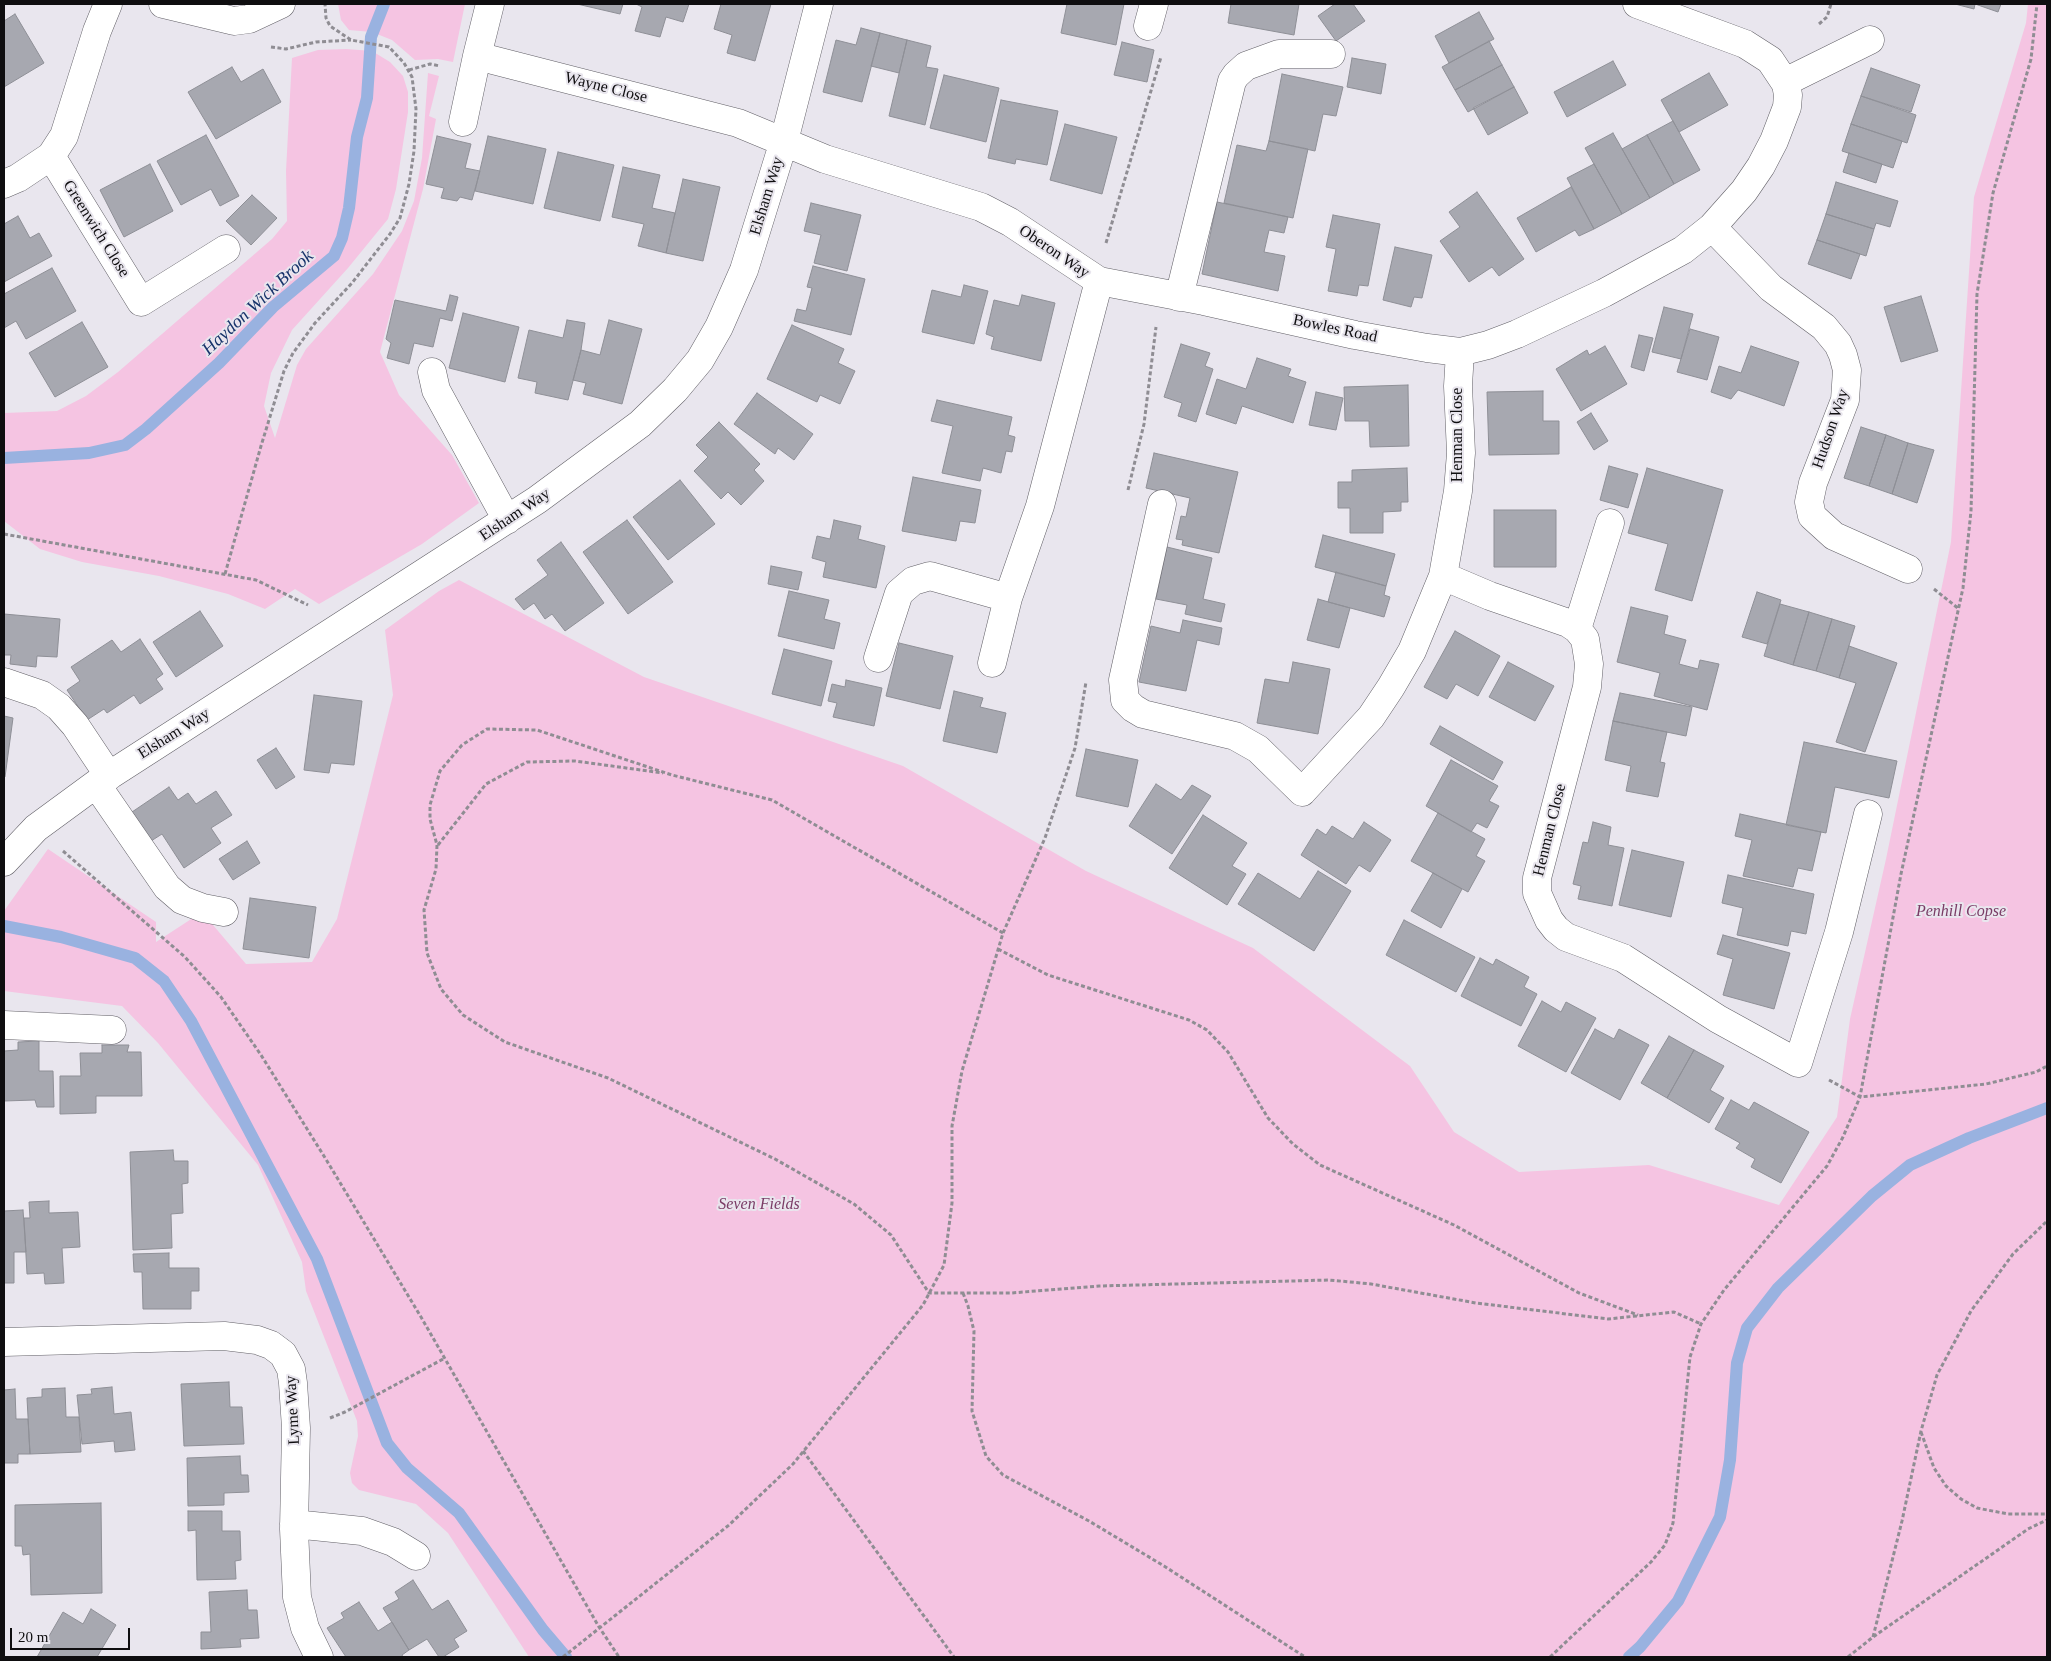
<!DOCTYPE html>
<style>
body{margin:0}
#map{position:relative;width:2051px;height:1661px;overflow:hidden;background:#e9e6ee;font-family:Georgia,serif}
canvas{display:block}
.frame{position:absolute;inset:0;border:5px solid #0f0e10;pointer-events:none}
.scale{position:absolute;left:10px;top:1628px;width:120px;height:22px;box-sizing:border-box;border:2px solid #0f0e10;border-top:0;padding-left:6px;font-size:15px;line-height:18px;white-space:nowrap;color:#0f0e10;-webkit-text-stroke:4px #e9e6ee;paint-order:stroke}
</style>
<div id="map">
<canvas width="2051" height="1661"></canvas>
<div class="frame"></div>
<div class="scale">20 m</div>
</div>
<script>
const g = document.querySelector('canvas').getContext('2d');
g.lineJoin = 'round';
function fillPath(path, color) {
  g.fillStyle = color;
  g.fill(path, 'evenodd');
}
function toPath(rows) {
  const path = new Path2D();
  for (const r of rows) {
    path.moveTo(r[0], r[1]);
    for (let i = 2; i < r.length; i += 2) path.lineTo(r[i], r[i + 1]);
  }
  return path;
}
function stroke(path, color, width, dash) {
  g.strokeStyle = color;
  g.lineWidth = width;
  g.lineCap = dash ? 'butt' : 'round';
  g.setLineDash(dash || []);
  g.stroke(path);
}
function write(font, color, halo, rows, align = 'center') {
  g.font = font + ' Georgia,serif';
  g.lineWidth = 4;
  g.setLineDash([]);
  g.textBaseline = 'middle';
  g.strokeStyle = halo;
  g.fillStyle = color;
  for (const [text, x, y, turn = 0] of rows) {
    g.save();
    g.translate(x, y);
    g.rotate((+turn || 0) * Math.PI / 180);
    g.textAlign = isNaN(turn) ? turn : align;
    if (halo) g.strokeText(text, 0, 0);
    g.fillText(text, 0, 0);
    g.restore();
  }
}
fillPath(toPath([
 [338,4,465,4,453,62,438,59,415,60,392,40,372,32,349,30,341,20],
 [2028,4,2047,4,2047,1657,529,1657,448,1533,416,1504,359,1490,352,1483,350,1473,358,1436,357,1421,306,1291,302,1262,258,1165,158,1043,122,1006,4,991,4,911,48,849,156,922,156,942,202,912,246,964,312,962,337,919,393,695,385,630,439,591,459,580,644,677,903,766,1086,871,1253,948,1410,1066,1454,1132,1519,1172,1649,1165,1779,1205,1837,1117,1850,1019,1886,859,1951,542,1974,197,2026,23],
 [346,49,372,51,390,62,403,76,408,92,408,112,396,189,388,219,348,268,292,330,271,373,264,406,275,438,297,365,306,349,373,274,402,231,414,201,422,158,428,73,439,76,429,116,436,119,423,189,380,352,399,395,452,455,479,503,422,544,319,604,295,589,265,609,228,594,159,576,82,562,40,549,4,521,4,413,57,411,86,396,118,372,272,239,287,221,286,171,292,58,318,50]
]), '#f5c4e2');
stroke(toPath([
 [4,458,89,453,125,445,146,429,219,363,273,307,334,256,342,238,349,208,357,137,367,98,371,37,384,4],
 [4,926,61,937,135,958,164,981,191,1021,317,1259,387,1443,407,1468,459,1513,543,1630,566,1657],
 [1629,1657,1640,1647,1678,1601,1720,1517,1730,1460,1737,1363,1747,1328,1778,1288,1872,1196,1910,1165,1969,1138,2047,1108]
]), '#99b2e0', 12);
const building = toPath([
 [577,4,623,4,620,14,577,4],
 [636,4,689,4,683,22,666,17,660,37,635,31,642,7,636,4],
 [721,4,771,4,755,61,727,53,732,35,714,29,721,4],
 [1067,4,1124,4,1116,45,1061,33,1067,4],
 [1231,4,1299,4,1294,35,1228,23,1231,4],
 [1335,4,1353,4,1365,21,1336,41,1318,16,1335,4],
 [1955,4,1975,4,1974,9,1955,4],
 [1975,4,2001,4,1998,12,1975,4],
 [1479,12,1494,39,1449,63,1435,36,1479,12],
 [15,14,44,63,4,87,4,21,15,14],
 [861,28,880,33,862,102,823,92,836,40,856,45,861,28],
 [880,33,907,40,899,73,871,66,880,33],
 [907,40,931,46,926,67,938,69,925,125,889,116,907,40],
 [1489,41,1502,65,1455,90,1442,67,1489,41],
 [1122,42,1154,50,1147,82,1114,75,1122,42],
 [1352,58,1386,64,1381,94,1347,87,1352,58],
 [1613,61,1626,85,1567,117,1554,92,1613,61],
 [1502,65,1514,87,1468,112,1455,90,1502,65],
 [232,67,241,82,263,69,281,102,216,139,188,92,232,67],
 [1871,68,1920,85,1911,112,1861,96,1871,68],
 [1709,73,1728,105,1679,132,1661,100,1709,73],
 [1282,74,1343,87,1336,116,1323,114,1315,151,1269,141,1282,74],
 [944,75,999,88,986,142,930,128,944,75],
 [1514,87,1528,113,1488,135,1473,108,1514,87],
 [1861,96,1916,115,1907,143,1851,124,1861,96],
 [1001,100,1058,111,1047,165,1016,159,1015,164,988,158,1001,100],
 [1673,121,1700,170,1674,184,1647,135,1673,121],
 [1065,124,1117,137,1102,194,1050,180,1065,124],
 [1851,124,1902,141,1893,168,1842,151,1851,124],
 [1613,133,1650,198,1622,214,1585,148,1613,133],
 [206,135,239,196,220,206,211,189,181,205,157,161,206,135],
 [1647,135,1674,184,1650,198,1622,149,1647,135],
 [437,136,471,144,465,168,480,171,472,200,460,197,457,201,441,198,444,188,426,184,437,136],
 [488,136,546,149,533,204,475,191,488,136],
 [1269,141,1308,149,1293,218,1224,203,1237,145,1266,151,1269,141],
 [558,152,614,165,600,221,544,208,558,152],
 [1849,153,1882,164,1876,183,1843,172,1849,153],
 [150,164,173,211,124,237,100,190,150,164],
 [1594,164,1622,214,1594,229,1567,178,1594,164],
 [623,167,660,175,652,208,675,213,666,253,638,246,644,224,612,217,623,167],
 [683,179,720,187,703,261,666,253,683,179],
 [1836,182,1898,201,1890,227,1876,223,1874,229,1826,214,1836,182],
 [1571,187,1594,229,1579,236,1575,230,1536,252,1517,218,1571,187],
 [1477,192,1524,259,1499,276,1492,267,1469,282,1440,241,1460,227,1449,212,1477,192],
 [252,195,277,218,251,245,226,221,252,195],
 [1217,202,1288,217,1284,233,1269,230,1264,252,1285,256,1278,291,1202,274,1217,202],
 [811,203,861,215,847,271,814,263,821,235,804,231,811,203],
 [1826,214,1874,229,1866,256,1817,240,1826,214],
 [1333,215,1380,224,1368,286,1359,285,1357,296,1328,291,1336,249,1326,247,1333,215],
 [18,216,30,238,39,233,52,256,4,282,4,224,18,216],
 [1817,240,1860,254,1851,279,1808,264,1817,240],
 [1395,247,1432,255,1422,298,1414,297,1411,307,1383,300,1395,247],
 [813,266,865,279,851,335,794,321,797,309,806,311,812,288,807,287,813,266],
 [52,268,76,311,26,339,16,321,4,328,4,294,52,268],
 [964,285,988,291,974,344,922,332,932,290,961,297,964,285],
 [450,295,458,297,452,321,440,318,433,347,414,343,409,364,387,358,391,343,386,339,395,300,446,311,450,295],
 [1022,295,1055,303,1041,361,991,349,994,337,986,334,994,300,1019,306,1022,295],
 [1921,296,1938,351,1901,362,1884,307,1921,296],
 [1664,307,1693,314,1681,359,1652,352,1664,307],
 [463,313,519,327,505,382,449,368,463,313],
 [567,320,585,323,581,350,568,400,535,393,537,382,518,378,529,330,563,338,567,320],
 [609,320,642,329,622,404,583,394,586,383,573,380,581,350,600,355,609,320],
 [82,322,108,367,55,397,29,353,82,322],
 [792,325,844,349,838,363,855,371,840,404,820,395,817,402,767,379,792,325],
 [1690,329,1719,337,1707,380,1677,372,1690,329],
 [1639,335,1653,338,1644,371,1631,367,1639,335],
 [1181,344,1210,353,1205,366,1213,369,1196,422,1178,416,1182,403,1164,397,1181,344],
 [1605,346,1627,384,1581,411,1556,369,1587,350,1589,355,1605,346],
 [1751,346,1799,362,1784,406,1738,390,1731,399,1711,392,1719,366,1741,373,1751,346],
 [1257,358,1291,369,1288,376,1306,382,1293,423,1242,406,1236,424,1206,414,1217,379,1246,389,1257,358],
 [1408,385,1409,446,1370,447,1369,421,1345,421,1344,387,1408,385],
 [1543,391,1543,421,1559,421,1559,454,1489,455,1487,392,1543,391],
 [1316,392,1343,398,1336,430,1309,425,1316,392],
 [757,393,813,434,794,460,778,448,775,454,734,424,757,393],
 [937,400,1012,417,1008,435,1015,437,1012,452,1006,451,1001,473,983,468,980,481,942,473,953,426,931,421,937,400],
 [1591,413,1608,441,1594,450,1577,422,1591,413],
 [719,422,760,464,754,470,764,481,741,505,728,492,721,499,694,471,708,457,696,445,719,422],
 [1861,427,1886,435,1869,486,1844,478,1861,427],
 [1886,435,1908,443,1892,494,1869,486,1886,435],
 [1908,443,1934,450,1917,503,1892,494,1908,443],
 [1154,453,1238,472,1219,553,1182,545,1183,540,1176,539,1181,516,1186,517,1190,498,1146,488,1154,453],
 [1609,466,1638,474,1628,508,1600,500,1609,466],
 [1407,468,1408,502,1401,502,1401,511,1383,512,1383,533,1350,533,1350,508,1338,508,1338,482,1352,482,1352,470,1407,468],
 [1647,468,1723,490,1692,601,1655,590,1668,544,1628,533,1647,468],
 [913,477,981,490,975,523,960,521,956,541,902,531,913,477],
 [680,480,715,524,668,560,633,517,680,480],
 [1494,510,1556,510,1556,567,1494,567,1494,510],
 [627,520,673,582,628,614,583,552,627,520],
 [834,520,861,526,858,539,885,546,876,588,823,577,826,562,812,558,817,536,830,539,834,520],
 [1323,535,1395,554,1386,586,1315,567,1323,535],
 [561,542,604,603,565,631,552,614,545,619,534,603,524,610,515,599,548,575,537,560,561,542],
 [1167,547,1212,558,1203,599,1225,604,1221,622,1185,614,1187,605,1156,599,1167,547],
 [771,566,802,572,798,590,768,584,771,566],
 [1336,572,1386,586,1384,595,1390,597,1384,617,1328,602,1336,572],
 [789,591,829,600,824,619,840,623,834,649,778,636,789,591],
 [1757,592,1781,600,1767,644,1742,637,1757,592],
 [1318,599,1350,608,1339,648,1307,640,1318,599],
 [1780,604,1809,612,1793,665,1764,656,1780,604],
 [1631,607,1668,616,1664,634,1686,640,1679,664,1698,669,1700,660,1719,664,1707,710,1654,696,1660,673,1617,662,1631,607],
 [200,611,223,646,176,677,153,642,200,611],
 [1809,612,1832,619,1816,671,1793,665,1809,612],
 [4,614,60,619,57,657,37,656,36,667,10,664,11,655,4,655,4,614],
 [1832,619,1855,626,1839,678,1816,671,1832,619],
 [1183,620,1222,628,1219,645,1197,640,1186,691,1139,682,1151,626,1180,633,1183,620],
 [1455,631,1500,656,1478,696,1456,684,1447,699,1424,687,1455,631],
 [140,639,163,674,156,679,163,689,140,704,134,695,107,713,104,709,87,720,67,690,80,681,71,667,112,640,121,652,140,639],
 [899,643,953,656,940,709,886,696,899,643],
 [1849,646,1897,663,1865,752,1836,742,1856,683,1839,678,1849,646],
 [784,649,832,661,821,706,772,694,784,649],
 [1293,662,1330,669,1318,734,1257,723,1265,679,1289,683,1293,662],
 [1508,662,1554,686,1535,721,1489,697,1508,662],
 [846,680,882,688,874,726,833,717,837,703,828,701,832,684,845,687,846,680],
 [954,691,983,698,980,707,1006,713,997,753,943,741,954,691],
 [1620,693,1692,707,1686,736,1613,721,1620,693],
 [314,695,362,701,354,765,331,763,329,773,304,770,314,695],
 [4,716,13,718,5,777,4,777,4,716],
 [1613,721,1667,732,1660,762,1665,763,1658,797,1626,791,1631,766,1605,760,1613,721],
 [1440,726,1503,762,1493,780,1430,744,1440,726],
 [1804,742,1897,761,1889,798,1835,787,1826,833,1786,825,1804,742],
 [276,748,295,777,276,789,257,760,276,748],
 [1086,749,1138,760,1128,807,1076,796,1086,749],
 [1451,760,1498,786,1489,801,1499,806,1487,828,1477,823,1471,832,1426,806,1451,760],
 [1156,784,1181,800,1192,785,1211,796,1172,854,1129,826,1156,784],
 [169,787,178,800,188,793,196,804,216,791,232,815,211,828,221,843,184,868,162,834,151,841,132,812,169,787],
 [1438,813,1485,839,1476,856,1485,861,1468,892,1411,861,1438,813],
 [1740,814,1821,832,1812,871,1798,868,1793,887,1743,876,1752,840,1735,836,1740,814],
 [1203,815,1247,843,1232,866,1246,874,1227,905,1169,868,1203,815],
 [1364,822,1391,840,1370,872,1359,865,1346,884,1301,855,1317,829,1326,835,1332,826,1353,839,1364,822],
 [1593,822,1611,827,1608,845,1624,848,1612,906,1578,899,1581,886,1573,884,1583,842,1588,843,1593,822],
 [247,841,260,863,233,880,219,859,247,841],
 [1632,850,1684,862,1671,917,1619,905,1632,850],
 [1318,871,1351,891,1314,951,1238,904,1258,873,1300,899,1318,871],
 [1433,873,1462,889,1441,928,1411,911,1433,873],
 [1728,875,1814,894,1806,934,1791,931,1788,946,1737,935,1743,908,1722,903,1728,875],
 [250,898,316,907,309,958,243,949,250,898],
 [1404,920,1475,957,1456,992,1386,955,1404,920],
 [1723,935,1790,953,1774,1009,1723,995,1733,959,1717,954,1723,935],
 [1480,958,1493,965,1496,959,1529,977,1524,987,1537,994,1521,1026,1461,996,1480,958],
 [1542,1001,1561,1012,1566,1002,1596,1018,1566,1072,1518,1046,1542,1001],
 [1595,1029,1614,1039,1619,1029,1649,1045,1620,1100,1571,1073,1595,1029],
 [1669,1036,1694,1050,1667,1098,1641,1083,1669,1036],
 [39,1041,39,1071,53,1071,54,1107,37,1107,35,1100,4,1101,4,1051,18,1050,18,1042,39,1041],
 [102,1045,129,1045,127,1052,141,1052,142,1096,96,1096,96,1113,60,1114,60,1076,81,1076,80,1053,102,1053,102,1045],
 [1694,1050,1724,1066,1710,1090,1724,1098,1709,1123,1667,1098,1694,1050],
 [1731,1100,1749,1110,1754,1102,1809,1132,1781,1183,1751,1167,1755,1159,1736,1148,1740,1143,1715,1129,1731,1100],
 [173,1150,174,1161,188,1161,188,1183,182,1184,183,1213,171,1214,172,1248,133,1250,130,1152,173,1150],
 [49,1201,49,1213,78,1212,80,1247,62,1248,64,1283,45,1284,44,1273,27,1274,24,1218,30,1218,29,1202,49,1201],
 [23,1210,26,1252,14,1252,14,1283,4,1283,4,1211,23,1210],
 [169,1253,169,1268,199,1268,199,1291,191,1291,191,1309,143,1309,142,1272,134,1272,133,1254,169,1253],
 [229,1382,230,1407,242,1407,244,1444,184,1446,181,1384,229,1382],
 [112,1387,114,1414,131,1412,135,1450,115,1452,114,1441,82,1444,77,1395,92,1394,91,1389,112,1387],
 [65,1388,66,1417,79,1417,81,1452,30,1454,27,1398,42,1397,42,1389,65,1388],
 [15,1389,16,1419,28,1419,30,1454,18,1454,18,1463,4,1463,4,1390,15,1389],
 [240,1456,241,1475,248,1475,249,1492,224,1493,224,1505,188,1506,187,1458,240,1456],
 [101,1503,102,1593,31,1595,30,1554,23,1555,22,1546,15,1546,15,1505,101,1503],
 [188,1511,222,1511,222,1531,240,1531,241,1560,235,1561,236,1579,197,1580,196,1530,188,1531,188,1511],
 [413,1580,432,1610,448,1600,467,1631,454,1639,459,1647,443,1657,439,1657,427,1639,409,1650,383,1608,399,1599,395,1592,413,1580],
 [247,1590,248,1610,257,1610,259,1638,240,1639,241,1647,201,1649,201,1632,211,1632,209,1592,247,1590],
 [359,1602,378,1631,392,1622,409,1650,402,1655,403,1657,346,1657,327,1628,344,1618,341,1613,359,1602],
 [91,1609,116,1625,97,1657,37,1657,63,1612,83,1624,91,1609]
]);
fillPath(building, '#a7a8b0');
stroke(building, '#8e8f96', 1);
const minor = toPath([
 [163,4,234,21,249,19,281,4],
 [490,4,477,56,738,123,825,159,981,207,1010,222,1099,281,1204,301,1355,335,1427,348,1460,352,1488,345,1517,334,1604,293,1683,250,1712,227,1744,191,1761,166,1774,141,1787,107,1788,95,1786,84,1770,60,1745,44,1637,4],
 [1148,26,1154,4],
 [1785,82,1870,40],
 [463,122,477,56],
 [51,156,141,302,226,249],
 [4,184,18,178,51,156,64,136,97,31,108,4],
 [1712,227,1771,288,1824,327,1838,344,1843,355,1847,370,1845,400,1813,483,1809,502,1812,516,1834,536,1908,569],
 [1179,297,1232,81,1236,75,1246,66,1279,54,1331,54],
 [432,372,436,390,507,520],
 [1162,504,1123,680,1125,700,1133,708,1143,714,1235,736,1258,749,1302,792,1371,717,1391,687,1412,651,1443,576,1458,491,1461,453,1458,386,1460,352],
 [1443,576,1490,596,1568,623,1577,629,1585,639,1589,664,1587,687,1537,878,1537,893,1549,920,1556,929,1566,937,1623,958,1718,1019,1798,1063,1839,932,1868,814],
 [1008,598,1040,506,1099,281],
 [1577,629,1610,523],
 [878,658,899,593,913,581,930,576,1008,598,992,663],
 [4,682,42,695,59,707,75,725,109,776],
 [96,784,167,887,182,900,203,908,224,912],
 [4,862,36,828,96,784,537,500,640,424,675,390,700,360,719,327,744,270,784,141,819,4],
 [4,1025,112,1030],
 [4,1342,224,1336,257,1340,271,1345,283,1354,291,1369,293,1383,296,1428,294,1529,297,1597,305,1628,319,1657],
 [294,1524,362,1531,393,1542,416,1556]
]);
stroke(minor, '#626067', 29);
stroke(toPath([
 [1819,24,1827,17,1831,4],
 [271,47,286,49,316,42,351,40],
 [409,70,430,64,440,66],
 [1106,243,1161,57],
 [1128,490,1144,424,1156,327],
 [4,534,256,580,308,605],
 [225,574,261,446,284,371,293,353,315,323,352,283,390,234,400,218,409,184,414,151,416,109,412,77,404,63,389,47,351,40,330,26,326,18,325,4],
 [1934,589,1959,609],
 [438,845,486,784,527,762,575,761,663,773],
 [63,851,185,957,221,997,261,1055,327,1161,421,1317,599,1627,619,1657],
 [1003,933,772,800,672,775,537,730,487,729,462,745,440,771,430,805,430,819,437,845,436,869,424,910,427,953,441,989,463,1015,505,1042,608,1078,775,1159,854,1204,891,1235,929,1293,1011,1293,1099,1286,1329,1280,1371,1284,1476,1303,1608,1319,1674,1312,1701,1324],
 [998,949,1048,975,1189,1020,1207,1030,1228,1052,1268,1118,1293,1144,1320,1165,1454,1225,1579,1293,1638,1315],
 [1829,1080,1860,1097,1986,1084,2036,1072,2047,1066],
 [963,1293,968,1306,974,1331,972,1411,986,1456,1003,1475,1089,1521,1164,1566,1305,1657],
 [330,1418,345,1412,445,1358],
 [1921,1432,1934,1468,1946,1486,1961,1499,1977,1508,2008,1514,2047,1514],
 [803,1451,954,1657],
 [1873,1637,1902,1521,1921,1431,1937,1375,1971,1311,2013,1254,2047,1221],
 [563,1657,729,1525,793,1464,923,1305,944,1265,952,1203,952,1126,962,1071,1003,933,1045,838,1075,748,1086,682],
 [1550,1657,1651,1562,1665,1545,1673,1523,1690,1357,1701,1324,1724,1290,1827,1166,1843,1137,1860,1097,1901,874,1963,588,1971,511,1977,294,1993,193,2031,59,2037,4],
 [1848,1657,1873,1637,2028,1529,2047,1520]
]), '#8f8d93', 3, [4, 2.5]);
stroke(minor, '#fff', 28);
write('16px', '#0f0e10', '#e9e6ee', [
 ["Wayne Close",606,88,14],
 ["Elsham Way",767,196,-73],
 ["Greenwich Close",96,229,58],
 ["Oberon Way",1054,252,34],
 ["Bowles Road",1335,329,12],
 ["Hudson Way",1831,429,-71],
 ["Henman Close",1458,435,-90],
 ["Elsham Way",515,515,-34],
 ["Elsham Way",174,734,-32],
 ["Henman Close",1550,830,-76],
 ["Lyme Way",293,1410,-93]
]);
write('italic 16px', '#7a3c66', '#e9e6ee', [
 ["Penhill Copse",1961,912],
 ["Seven Fields",759,1205]
]);
write('italic 18px', '#18346b', '#e9e6ee', [
 ["Haydon Wick Brook",258,303,-43]
]);
</script>
